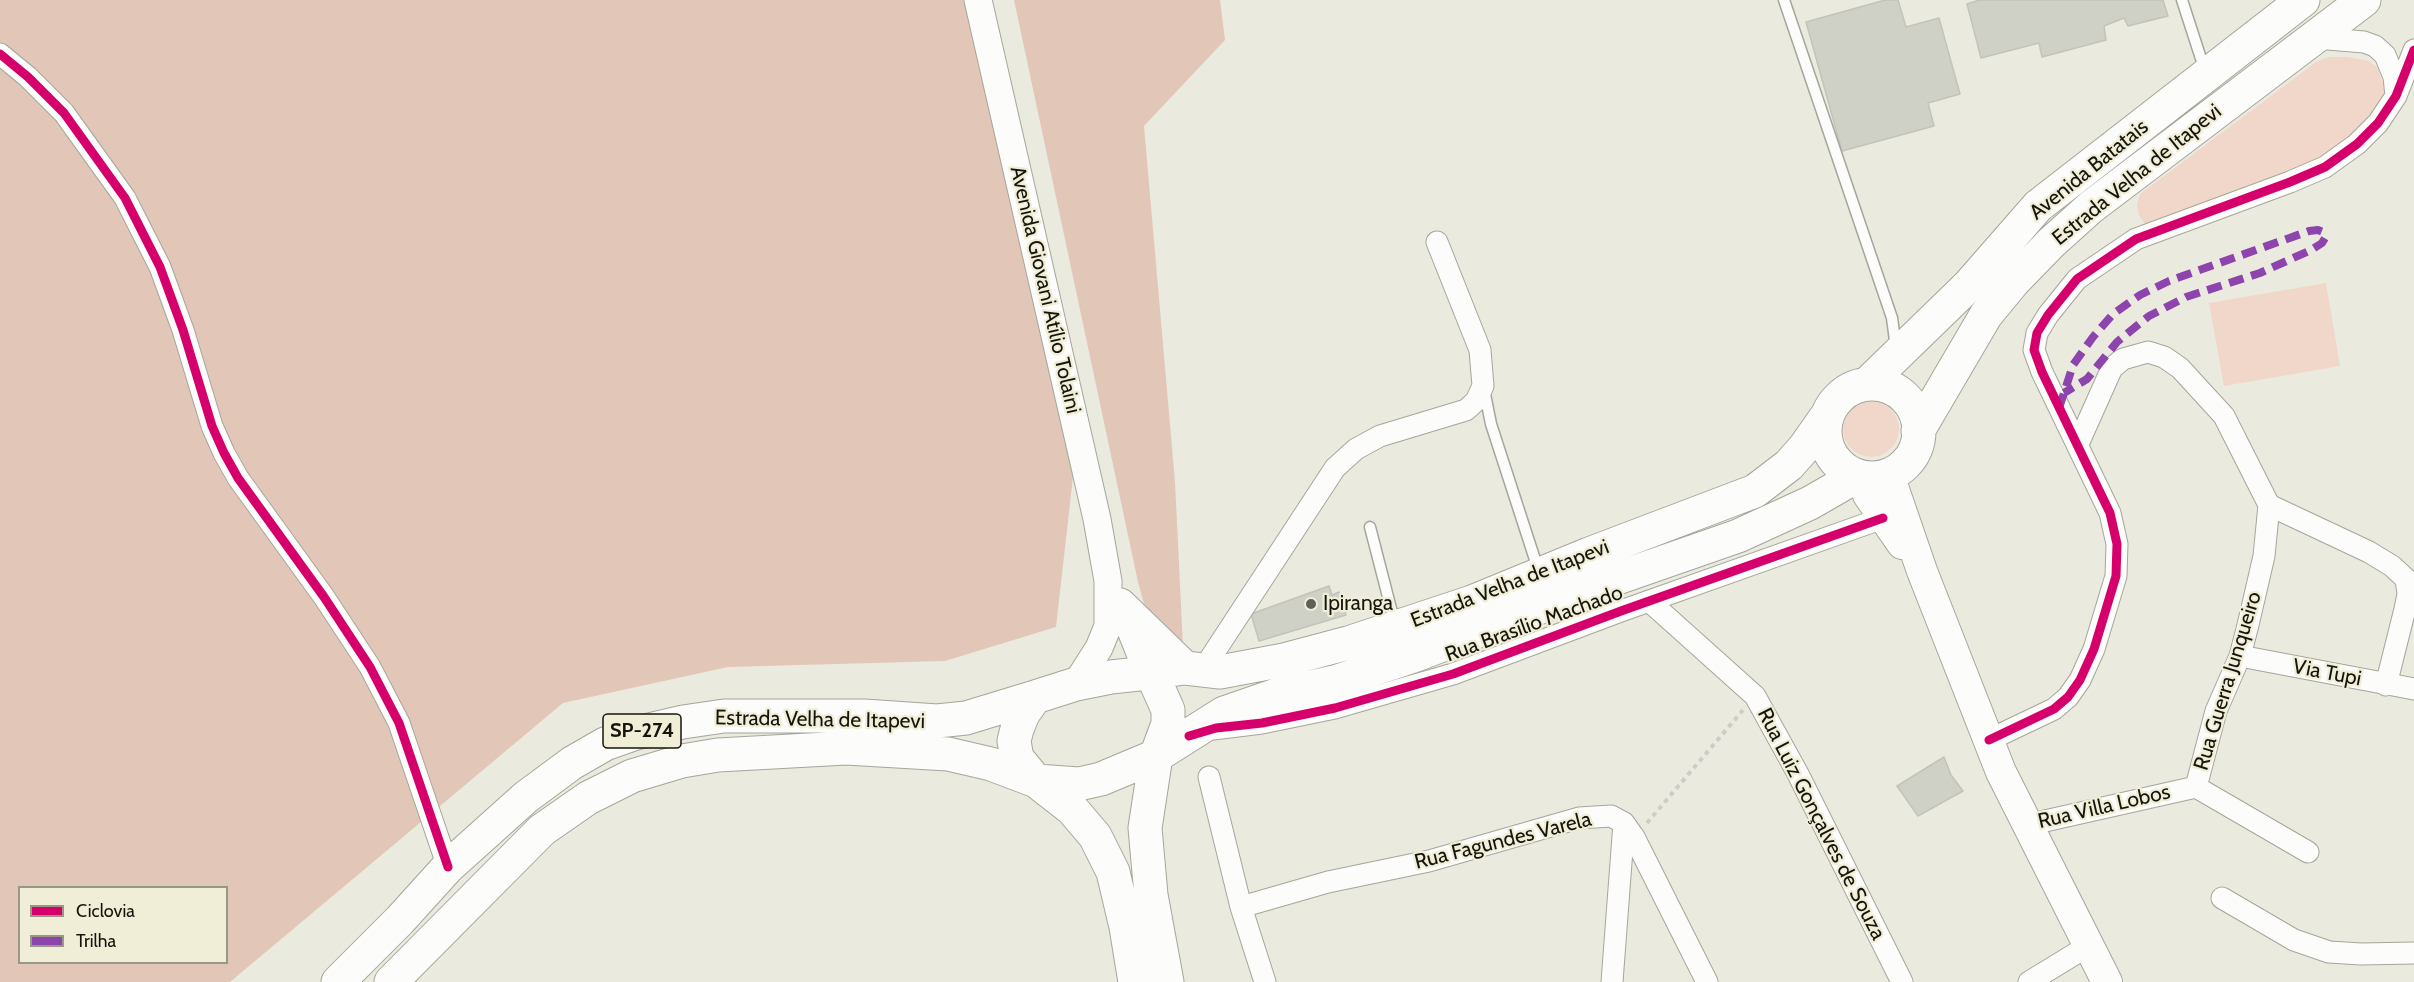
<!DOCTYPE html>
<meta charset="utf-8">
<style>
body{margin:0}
#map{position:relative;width:2414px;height:982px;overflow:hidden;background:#ebeade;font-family:Cabin,sans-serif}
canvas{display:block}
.legend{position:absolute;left:18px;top:886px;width:210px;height:78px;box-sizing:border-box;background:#f1eed8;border:2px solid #999787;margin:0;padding:8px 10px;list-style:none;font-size:18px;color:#16150d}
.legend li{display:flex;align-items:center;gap:12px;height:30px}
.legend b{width:30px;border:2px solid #999787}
</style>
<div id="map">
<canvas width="2414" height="982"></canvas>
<ul class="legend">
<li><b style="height:8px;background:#d6006c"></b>Ciclovia</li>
<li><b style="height:8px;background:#8e44ad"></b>Trilha</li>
</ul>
</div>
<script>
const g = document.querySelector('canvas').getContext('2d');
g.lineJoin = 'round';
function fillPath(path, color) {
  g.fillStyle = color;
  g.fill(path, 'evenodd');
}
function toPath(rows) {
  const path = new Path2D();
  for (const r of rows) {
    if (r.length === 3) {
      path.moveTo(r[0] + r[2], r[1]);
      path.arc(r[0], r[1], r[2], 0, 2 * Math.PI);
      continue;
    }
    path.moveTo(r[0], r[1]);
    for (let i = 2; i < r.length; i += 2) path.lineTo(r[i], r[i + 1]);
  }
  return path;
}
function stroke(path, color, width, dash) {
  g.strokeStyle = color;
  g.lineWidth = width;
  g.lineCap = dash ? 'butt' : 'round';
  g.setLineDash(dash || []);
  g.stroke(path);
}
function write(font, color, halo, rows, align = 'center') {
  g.font = font + ' Cabin,sans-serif';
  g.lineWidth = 4.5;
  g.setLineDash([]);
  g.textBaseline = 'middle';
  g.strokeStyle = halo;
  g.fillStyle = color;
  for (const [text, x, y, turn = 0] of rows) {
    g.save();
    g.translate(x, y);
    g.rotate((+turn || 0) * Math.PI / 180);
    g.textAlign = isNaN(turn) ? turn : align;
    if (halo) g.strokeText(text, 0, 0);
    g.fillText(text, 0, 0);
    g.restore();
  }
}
fillPath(toPath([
 [2328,57,2348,57,2369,61,2378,68,2385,91,2382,99,2364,124,2325,160,2153,228,2145,224,2139,215,2137,205,2140,194,2316,62],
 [2326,283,2340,366,2224,386,2209,303],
 [1871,429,28]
]), '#f1d7c9');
fillPath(toPath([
 [0,0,965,0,1074,468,1056,627,945,661,728,667,563,703,230,982,0,982],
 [20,888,226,888,226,962,20,962],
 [1014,0,1220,0,1225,40,1144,126,1175,482,1183,646,1146,611,1138,582]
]), '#e2c7b9');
const building = toPath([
 [1885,0,1898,0,1906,27,1939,18,1960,94,1928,103,1934,126,1842,151,1806,22,1885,0],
 [1979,0,2163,0,2168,16,2128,26,2124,18,2104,26,2106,40,2042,57,2039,43,1981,58,1967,4,1979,0],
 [1329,586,1332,595,1339,592,1346,615,1259,641,1251,614,1329,586],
 [1944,757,1951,775,1963,791,1918,816,1897,786,1944,757]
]);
fillPath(building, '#cfd1c7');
stroke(building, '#c2c4ba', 1.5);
const service = toPath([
 [1784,0,1892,318,1896,348],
 [2182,0,2205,71],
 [1484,389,1491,424,1539,572],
 [1370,527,1395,624]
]);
const minor = toPath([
 [2316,38,2364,42,2375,46,2385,55,2394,77,2396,96],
 [0,54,28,77,64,113,125,198,160,267,183,330,212,426,224,453,238,478,324,597,370,667,399,723,448,867],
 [2078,444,2112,368,2123,359,2148,352,2164,357,2180,368,2224,416,2269,505,2264,556,2248,625,2240,656,2216,711,2196,787],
 [2269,505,2369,552,2392,566,2406,579,2408,594,2405,609,2386,685],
 [1649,601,1755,696,1798,774,1902,982],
 [2240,656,2414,689],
 [1202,671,1335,468,1356,449,1380,436,1466,410,1476,401,1483,386,1480,350,1437,242],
 [1213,729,1262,723,1335,708,1453,674,1621,611,1883,518],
 [1989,740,2054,709,2068,697,2080,680,2094,649,2116,576,2117,544,2110,513,2042,372,2034,350,2037,333,2048,315,2077,279,2136,239,2290,182,2325,167,2357,144,2378,123,2396,96,2414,50],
 [1209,777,1241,907,1265,982],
 [2027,825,2196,787,2308,852],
 [2222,898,2294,940,2329,952,2361,954,2414,953],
 [1241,907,1328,882,1429,861,1579,818,1611,816,1624,823,1634,837,1707,982],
 [1612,982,1624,823],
 [2029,982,2088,946]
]);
const tertiary = toPath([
 [978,0,1097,519,1108,581,1108,626,1099,648,1076,684],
 [1124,613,1148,673]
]);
const secondary = toPath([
 [1889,475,1922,571,2001,772,2107,982],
 [1863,477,1868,495,1902,544]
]);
const primary = toPath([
 [1867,384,1969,285,2038,206,2303,0],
 [1872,431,47],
 [1918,431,1986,315,2014,281,2051,243,2091,207,2364,0],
 [1120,605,1185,668],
 [1148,673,1185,668,1220,672,1284,660,1348,643,1472,602,1589,554,1755,491,1789,465,1804,448,1828,414],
 [338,982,400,920,448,867,526,797,572,763,605,744,636,733,683,722,724,716,864,716,937,721,966,718,1035,697],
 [391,982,542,830,588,798,632,776,682,761,718,755,846,748,948,754,991,764,1036,781,1072,809,1095,836,1113,872,1126,927,1135,982],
 [1167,982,1151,895,1145,828,1156,756,1168,724,1168,710,1156,683,1148,673,1111,677,1076,684,1035,697,1023,714,1017,729,1014,741,1017,758,1036,781,1079,784,1101,779,1156,756,1224,713,1279,694,1338,681,1416,655,1603,583,1738,536,1810,503,1857,476]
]);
stroke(service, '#a6a59c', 13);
stroke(minor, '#a6a59c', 23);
stroke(tertiary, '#a6a59c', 29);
stroke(secondary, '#a6a59c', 32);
stroke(primary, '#a6a59c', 35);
stroke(toPath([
 [1647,823,1743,710]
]), '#cdccc9', 4, [4.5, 4.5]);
stroke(service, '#fcfcfa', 10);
stroke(minor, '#fcfcfa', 21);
stroke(tertiary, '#fcfcfa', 27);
stroke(secondary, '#fcfcfa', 30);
stroke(primary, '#fcfcfa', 33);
stroke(toPath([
 [2059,408,2064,393,2073,365,2093,337,2113,314,2140,295,2169,281,2309,231,2318,230,2323,232,2325,238,2322,243,2311,250,2260,273,2186,297,2149,316,2117,342,2087,379,2064,393]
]), '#8e44ad', 8, [15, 8]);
stroke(toPath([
 [0,54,28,77,64,113,125,198,160,267,183,330,212,426,224,453,238,478,324,597,370,667,399,723,448,867],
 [1189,736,1216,728,1262,723,1335,708,1453,674,1621,611,1883,518],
 [1989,740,2054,709,2068,697,2080,680,2094,649,2116,576,2117,544,2110,513,2042,372,2034,350,2037,333,2048,315,2077,279,2136,239,2290,182,2325,167,2357,144,2378,123,2396,96,2414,50]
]), '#d6006c', 9);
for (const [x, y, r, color] of [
 [1311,604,6,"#616056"]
]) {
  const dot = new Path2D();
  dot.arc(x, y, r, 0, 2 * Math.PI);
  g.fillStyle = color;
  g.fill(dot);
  stroke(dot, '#f1eed8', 2);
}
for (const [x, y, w] of [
 [642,731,78]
]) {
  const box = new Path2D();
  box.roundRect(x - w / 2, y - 17, w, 34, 4.5);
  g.fillStyle = '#f1eed8';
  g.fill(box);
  stroke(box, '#16150d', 1.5);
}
write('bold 20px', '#16150d', null, [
 ["SP-274",642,731]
]);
write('21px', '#16150d', '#f1eed8', [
 ["Avenida Batatais",2089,170,-39],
 ["Estrada Velha de Itapevi",2137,175,-39],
 ["Avenida Giovani Atílio Tolaini",1045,290,77],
 ["Estrada Velha de Itapevi",1510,584,-21],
 ["Rua Brasílio Machado",1534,624,-20],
 ["Via Tupi",2327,673,11],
 ["Rua Guerra Junqueiro",2228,681,-73],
 ["Estrada Velha de Itapevi",820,720,1],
 ["Rua Villa Lobos",2104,807,-13],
 ["Rua Luiz Gonçalves de Souza",1821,824,63],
 ["Rua Fagundes Varela",1503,841,-14]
]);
write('21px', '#16150d', '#f1eed8', [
 ["Ipiranga",1323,604]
], 'left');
</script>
